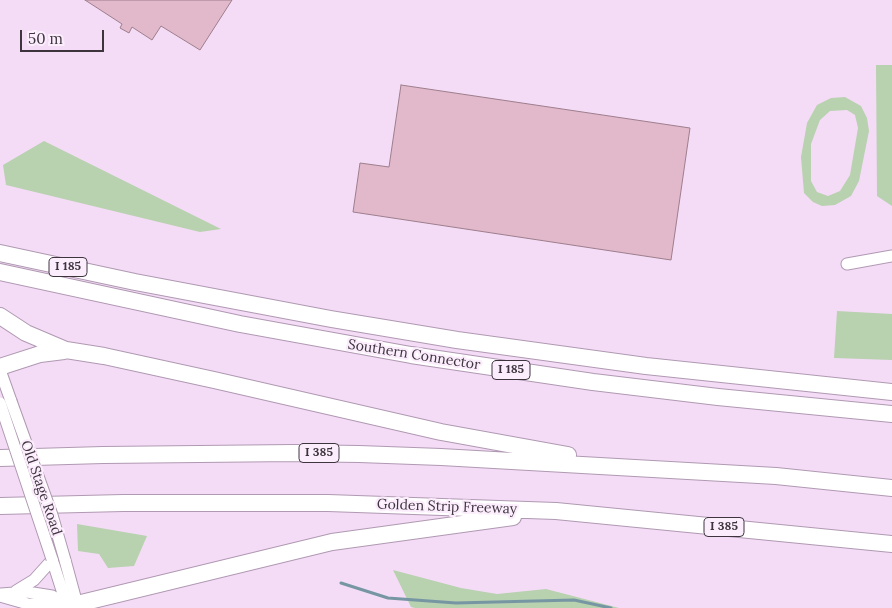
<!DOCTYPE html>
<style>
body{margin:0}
#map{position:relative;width:892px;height:608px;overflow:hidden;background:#f4dcf7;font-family:Lora,serif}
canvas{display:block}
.scale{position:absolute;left:20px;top:30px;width:84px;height:22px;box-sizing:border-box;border:2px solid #3d343e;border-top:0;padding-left:6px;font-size:15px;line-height:18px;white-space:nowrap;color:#3d343e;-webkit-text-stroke:4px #fcedfd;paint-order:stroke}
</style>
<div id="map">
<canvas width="892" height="608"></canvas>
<div class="scale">50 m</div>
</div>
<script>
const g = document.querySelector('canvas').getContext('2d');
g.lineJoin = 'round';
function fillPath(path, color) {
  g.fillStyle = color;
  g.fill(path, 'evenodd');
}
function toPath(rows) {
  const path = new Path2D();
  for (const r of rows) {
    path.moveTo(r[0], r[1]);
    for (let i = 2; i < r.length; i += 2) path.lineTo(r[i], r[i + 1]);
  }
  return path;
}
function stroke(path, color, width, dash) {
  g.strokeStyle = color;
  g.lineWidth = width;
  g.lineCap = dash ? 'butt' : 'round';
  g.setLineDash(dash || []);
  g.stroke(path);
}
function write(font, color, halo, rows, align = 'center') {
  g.font = font + ' Lora,serif';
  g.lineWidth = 4.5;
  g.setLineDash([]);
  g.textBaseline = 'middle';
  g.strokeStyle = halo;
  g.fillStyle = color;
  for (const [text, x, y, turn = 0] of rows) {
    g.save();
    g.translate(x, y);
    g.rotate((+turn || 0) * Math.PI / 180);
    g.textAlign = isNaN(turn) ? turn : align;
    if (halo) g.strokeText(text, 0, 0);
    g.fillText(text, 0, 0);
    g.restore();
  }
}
fillPath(toPath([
 [876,65,892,65,892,206,877,196],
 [845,97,861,106,867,118,869,131,859,181,851,196,835,205,822,206,813,202,804,193,801,157,807,123,817,105,831,98],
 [847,110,855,115,858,128,850,175,840,191,828,196,817,192,811,181,811,144,820,120,830,111],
 [44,141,221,229,200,232,6,185,3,165],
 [837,311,892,314,892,360,834,358],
 [77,524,147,536,134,566,108,568,99,554,78,551],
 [393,570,461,588,497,594,546,589,619,608,415,608,411,607]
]), '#b8d1af');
stroke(toPath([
 [341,583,388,598,456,603,574,600,611,608]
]), '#7796a4', 3);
const building = toPath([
 [85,0,232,0,200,50,161,26,152,40,132,27,129,33,120,28,122,24,85,0],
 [401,85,690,128,671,260,353,212,360,163,389,167,401,85]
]);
fillPath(building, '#e2b8cb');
stroke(building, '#9d7e8c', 1);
const minor = toPath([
 [847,264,892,256],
 [0,370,11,401],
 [52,559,67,606],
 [65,560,78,608],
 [16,591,34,580,52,560],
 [1,594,27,592,52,596,65,604],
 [0,596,28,604,66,605,77,604]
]);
const highway = toPath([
 [0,253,135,282,331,319,457,340,646,366,892,392],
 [0,272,240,324,411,355,593,382,718,397,892,414],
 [0,316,26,333,66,350,104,356,214,380,441,432,568,455],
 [0,367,40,354,64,351],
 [0,458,103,455,294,453,359,454,441,457,776,476,892,488],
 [0,506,123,503,328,503,556,511,892,544],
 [77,604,332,542,513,517]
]);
stroke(minor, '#b099b2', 13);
stroke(highway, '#b099b2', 18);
stroke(minor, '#fff', 11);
stroke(highway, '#fff', 16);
const minorBridge = toPath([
 [11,401,52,515,65,560],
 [0,403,52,559]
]);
stroke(minorBridge, '#b099b2', 13, []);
stroke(minorBridge, '#fff', 11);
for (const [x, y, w] of [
 [68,267,38],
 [511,370,38],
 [319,453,40],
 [724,527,40]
]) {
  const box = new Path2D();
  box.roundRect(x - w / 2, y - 9.5, w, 19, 4);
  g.fillStyle = '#fcedfd';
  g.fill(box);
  stroke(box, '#3d343e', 1);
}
write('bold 12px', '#3d343e', null, [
 ["I 185",68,267],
 ["I 185",511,370],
 ["I 385",319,453],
 ["I 385",724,527]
]);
write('14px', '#3d343e', '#fcedfd', [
 ["Southern Connector",414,355,9],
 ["Old Stage Road",41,488,71],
 ["Golden Strip Freeway",447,507,2]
]);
</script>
